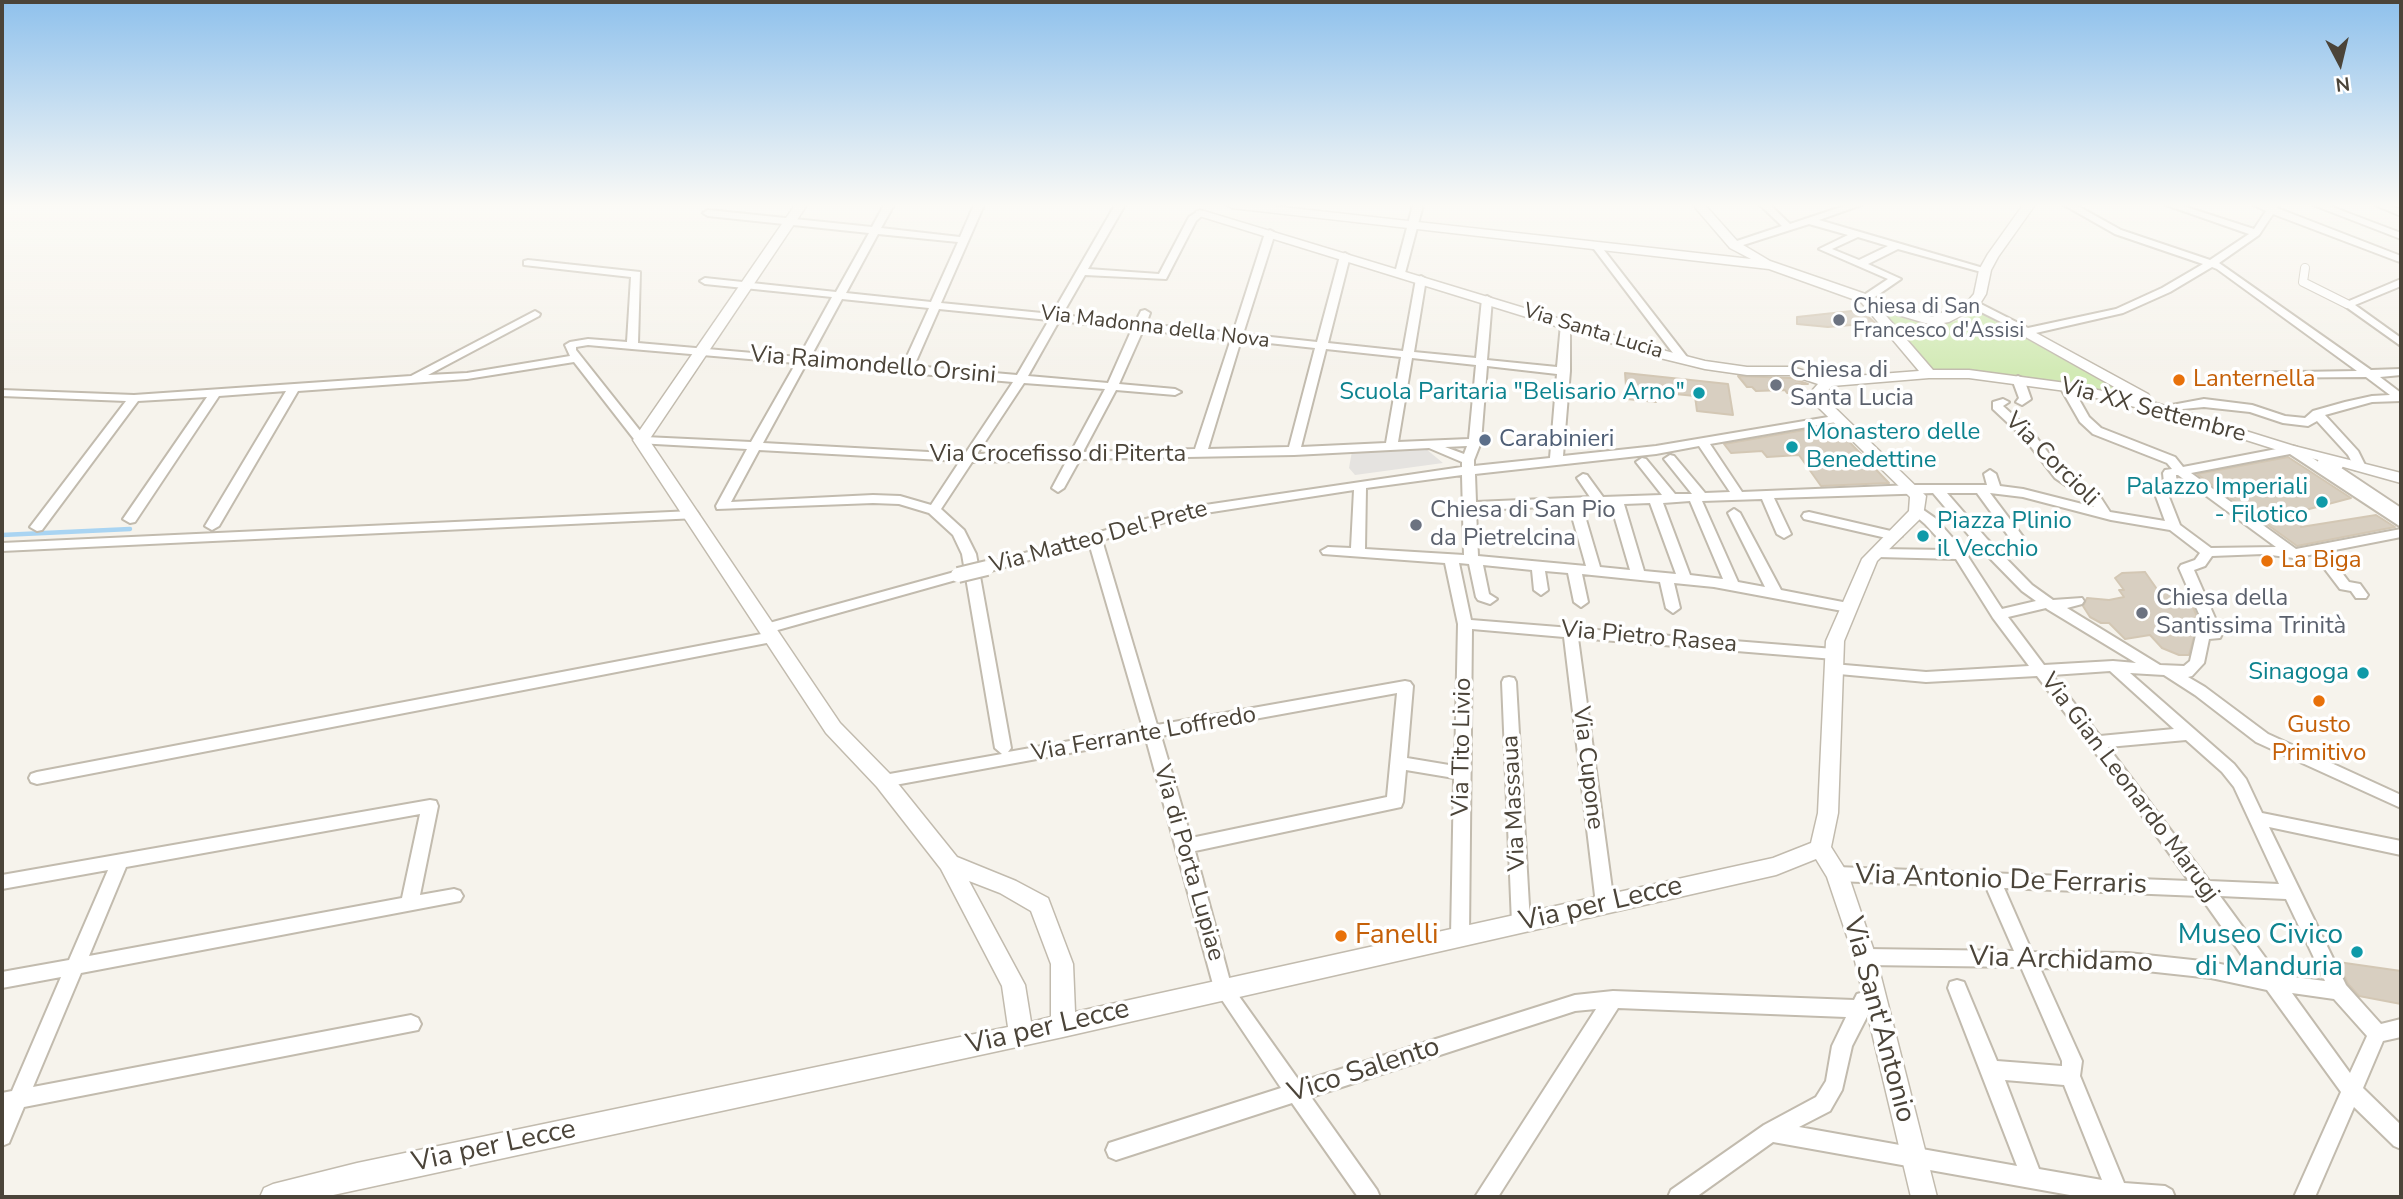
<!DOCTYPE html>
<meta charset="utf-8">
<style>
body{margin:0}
#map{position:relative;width:2403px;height:1199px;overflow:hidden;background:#f6f3ec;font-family:"Nunito Sans",sans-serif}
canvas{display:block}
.frame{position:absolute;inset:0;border:4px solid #4b4439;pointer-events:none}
.north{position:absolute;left:2305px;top:28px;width:70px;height:70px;-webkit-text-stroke:5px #fff;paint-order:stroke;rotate:173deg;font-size:19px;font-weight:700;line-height:28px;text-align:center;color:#4b4439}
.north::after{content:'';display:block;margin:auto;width:24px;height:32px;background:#4b4439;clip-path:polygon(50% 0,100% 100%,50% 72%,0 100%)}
</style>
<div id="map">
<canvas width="2403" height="1199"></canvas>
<div class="frame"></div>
<div class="north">N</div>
</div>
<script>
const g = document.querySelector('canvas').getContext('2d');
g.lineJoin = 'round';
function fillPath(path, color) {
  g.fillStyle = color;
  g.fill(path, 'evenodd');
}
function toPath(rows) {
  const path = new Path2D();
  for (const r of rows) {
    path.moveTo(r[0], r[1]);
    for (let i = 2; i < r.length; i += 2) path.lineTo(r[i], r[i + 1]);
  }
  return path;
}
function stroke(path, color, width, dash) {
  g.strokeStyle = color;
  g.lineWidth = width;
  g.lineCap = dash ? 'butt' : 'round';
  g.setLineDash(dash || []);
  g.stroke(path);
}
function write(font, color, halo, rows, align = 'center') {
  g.font = font + ' "Nunito Sans",sans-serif';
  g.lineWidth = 7;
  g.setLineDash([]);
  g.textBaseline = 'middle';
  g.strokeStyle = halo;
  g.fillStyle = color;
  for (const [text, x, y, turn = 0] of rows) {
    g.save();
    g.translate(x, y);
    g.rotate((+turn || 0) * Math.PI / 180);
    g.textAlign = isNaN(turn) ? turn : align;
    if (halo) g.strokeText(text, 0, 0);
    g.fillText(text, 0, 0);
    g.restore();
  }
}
fillPath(toPath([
 [1880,311,1924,324,1935,325,1952,322,1979,312,2114,388,2106,392,2029,377,1931,369]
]), '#d2eab5');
fillPath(toPath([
 [1426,449,1443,463,1355,475,1349,468,1352,451]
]), '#e5e3e0');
stroke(toPath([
 [2,535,130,529]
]), '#a9d4f2', 4.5);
const building = toPath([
 [1861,310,1875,323,1828,327,1797,324,1797,317,1861,310],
 [1625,373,1728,384,1733,415,1697,411,1695,396,1655,392,1656,402,1627,399,1625,373],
 [1738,376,1791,378,1808,384,1796,384,1802,390,1787,393,1785,390,1756,391,1752,387,1747,387,1738,376],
 [1833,425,1889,483,1821,486,1799,455,1767,457,1762,451,1731,453,1724,444,1833,425],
 [2288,457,2351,498,2298,512,2301,527,2376,515,2395,527,2297,546,2197,474,2288,457],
 [2145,572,2159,592,2184,594,2193,607,2201,626,2193,626,2196,630,2189,655,2179,655,2162,648,2150,635,2125,639,2109,623,2101,623,2090,617,2083,606,2087,598,2109,600,2124,597,2119,590,2124,590,2115,578,2122,573,2145,572],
 [2338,962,2401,971,2401,1004,2359,996,2348,984,2338,962]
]);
fillPath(building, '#d8cfc1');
stroke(building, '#d3c7b4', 2);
const pedestrianFar1 = toPath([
 [2305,268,2303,282,2347,304]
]);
const pedestrian = toPath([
 [2338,465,2323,462,2401,514]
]);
const minor = toPath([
 [884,205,894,205,881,228,960,237,974,205,984,205,941,303,1052,314,1115,205,1125,205,1088,269,1159,274,1189,217,1200,210,1205,213,1196,221,1166,279,1085,275,1062,315,1135,323,1141,311,1145,310,1150,313,1146,324,1233,333,1265,233,1270,230,1275,233,1243,334,1317,342,1340,256,1345,253,1350,256,1328,343,1403,351,1416,279,1421,276,1426,279,1414,352,1476,358,1482,299,1487,296,1492,299,1487,360,1557,367,1561,324,1566,321,1570,322,1570,371,1563,456,1656,446,1840,415,1840,421,1836,422,1710,444,1742,492,1913,485,1987,485,1984,474,1990,470,1996,474,2000,486,2023,489,2094,507,2089,501,2055,478,2025,439,1993,409,1993,402,2003,399,2009,402,2003,406,2033,433,2063,472,2099,495,2110,512,2165,521,2154,491,2164,483,2163,473,2165,470,2172,469,2167,463,2093,434,2080,422,2060,387,2066,384,2072,387,2089,417,2101,428,2175,457,2183,467,2292,446,2296,447,2401,517,2401,527,2290,454,2191,473,2296,549,2401,529,2401,537,2294,558,2263,554,2212,556,2205,566,2194,570,2222,634,2220,638,2209,639,2204,663,2192,676,2188,677,2205,687,2268,734,2401,795,2401,808,2256,742,2195,695,2164,675,2130,673,2234,764,2246,779,2262,813,2401,841,2401,855,2269,827,2346,985,2381,1024,2401,1019,2401,1037,2383,1041,2363,1088,2401,1125,2401,1149,2394,1146,2354,1107,2315,1197,2294,1197,2341,1092,2267,990,2211,978,2128,969,2040,968,2082,1061,2080,1076,2124,1183,2165,1186,2172,1190,2175,1197,2081,1197,1773,1142,1696,1197,1668,1197,1671,1190,1764,1125,1816,1097,1826,1081,1832,1046,1846,1017,1618,1008,1498,1197,1475,1197,1596,1009,1575,1011,1311,1097,1377,1190,1380,1197,1358,1197,1292,1103,1116,1160,1109,1157,1106,1150,1109,1143,1281,1088,1214,988,1146,739,884,787,878,785,876,781,878,777,884,775,1002,754,995,748,962,554,953,535,929,513,899,504,873,503,717,509,716,506,747,449,637,443,574,362,467,379,298,391,219,526,212,530,205,526,286,391,219,396,135,522,130,523,123,519,207,397,138,401,42,530,37,531,30,527,126,401,2,396,2,390,134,395,411,376,535,311,540,314,539,316,428,375,467,373,570,356,565,345,570,342,588,339,627,342,631,277,524,265,524,261,528,260,640,272,638,343,799,357,832,297,705,284,700,281,705,278,836,292,869,233,708,216,703,213,708,210,872,227,884,205],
 [878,234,958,242,931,302,846,293,878,234],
 [842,299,929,308,903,365,810,358,842,299],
 [939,309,1049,320,1017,375,914,366,939,309],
 [1059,321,1132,329,1108,383,1028,376,1059,321],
 [1143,330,1231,339,1195,449,1083,452,1116,390,1175,395,1181,392,1175,389,1119,384,1143,330],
 [1241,340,1315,348,1289,447,1208,449,1241,340],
 [588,345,632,349,796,363,751,442,645,437,576,350,576,347,588,345],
 [1326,349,1401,357,1386,443,1301,447,1326,349],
 [1412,358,1476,365,1469,439,1398,442,1412,358],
 [806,364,1013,382,965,454,763,443,806,364],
 [1487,366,1557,374,1550,458,1474,466,1474,460,1481,442,1487,366],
 [1024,383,1105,389,1071,452,977,454,1024,383],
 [1467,446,1464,454,1445,447,1467,446],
 [1699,446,1730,492,1705,493,1674,456,1670,455,1664,459,1692,494,1675,494,1646,459,1642,458,1636,462,1662,495,1603,497,1587,475,1583,474,1577,478,1590,497,1476,502,1475,474,1656,454,1699,446],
 [1429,448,1462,462,1462,467,1185,508,982,565,980,568,982,571,987,572,1089,543,1143,728,1008,752,1011,748,976,554,964,530,941,509,972,462,1067,460,1052,488,1058,492,1064,488,1080,459,1294,455,1429,448],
 [759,450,960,461,931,505,900,496,873,495,731,502,759,450],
 [1462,475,1464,555,1365,549,1366,488,1462,475],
 [2176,475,2178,475,2276,547,2211,548,2180,525,2167,492,2177,485,2176,475],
 [1354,490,1351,548,1328,547,1321,551,1323,554,1445,563,1458,624,1455,766,1407,758,1413,686,1410,682,1405,681,1157,725,1102,540,1186,516,1354,490],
 [1933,493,1977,545,2022,591,2036,601,2002,609,1965,552,1935,518,1922,509,1912,509,1911,512,1925,524,1949,550,1878,549,1871,553,1878,557,1956,559,1993,618,2029,666,1926,672,1833,664,1828,665,1826,669,1828,673,1926,682,2037,676,2126,793,2189,881,1837,867,1831,869,1828,874,1831,879,1837,881,1986,887,2014,951,1865,949,1859,951,1856,957,1859,963,1865,965,2021,967,2062,1061,2062,1066,1997,1061,1964,982,1957,980,1950,982,1948,988,2017,1166,1799,1127,1830,1111,1842,1090,1852,1046,1871,1009,1873,1000,1871,994,1864,992,1857,994,1854,1000,1613,991,1575,995,1300,1082,1231,985,1195,851,1401,807,1403,802,1406,770,1454,778,1451,936,1454,941,1460,944,1466,941,1469,936,1472,629,1564,637,1596,904,1599,909,1605,911,1611,909,1614,904,1578,638,1834,659,1841,654,1834,649,1471,620,1459,563,1469,564,1476,597,1478,600,1490,604,1497,599,1489,594,1483,565,1532,570,1534,590,1541,595,1548,590,1545,571,1568,573,1574,602,1581,607,1588,602,1582,574,1660,582,1666,608,1673,613,1680,608,1674,583,1714,587,1848,612,1853,610,1855,607,1853,604,1781,590,1740,513,1734,509,1728,513,1765,587,1738,582,1702,501,1762,499,1777,534,1784,538,1791,534,1774,498,1933,493],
 [1947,493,1977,493,2012,541,2017,542,2024,538,1990,493,2023,497,2111,520,2170,530,2200,553,2195,560,2181,565,2179,568,2206,630,2198,631,2196,635,2190,661,2184,666,2160,665,2067,608,2082,604,2084,601,2082,598,2053,600,2032,585,1987,539,1947,493],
 [1690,501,1723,579,1690,575,1663,503,1690,501],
 [1650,503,1676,574,1644,571,1624,504,1650,503],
 [1611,505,1630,570,1600,567,1582,506,1611,505],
 [1569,506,1586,566,1478,556,1476,510,1569,506],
 [2046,608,2047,609,2136,663,2113,661,2044,665,2008,617,2046,608],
 [2110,671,2174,729,2100,736,2052,675,2110,671],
 [1397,693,1387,797,1191,838,1161,736,1397,693],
 [2186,740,2222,772,2234,787,2279,884,2209,881,2108,747,2186,740],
 [2004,888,2200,896,2253,971,2211,962,2128,953,2032,952,2004,888],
 [2220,896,2286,899,2325,981,2278,975,2220,896],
 [2292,993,2334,999,2367,1036,2350,1073,2292,993],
 [2005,1080,2064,1085,2102,1180,2039,1169,2005,1080],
 [1413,205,1423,205,1405,273,1400,276,1395,273,1413,205],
 [1760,205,1770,205,1790,224,1847,205,1861,205,1819,220,1990,270,1985,273,1898,249,1868,264,1901,279,1869,301,1861,301,1861,297,1888,279,1819,249,1848,235,1809,224,1737,247,1731,247,1731,243,1782,226,1760,205],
 [1858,237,1888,246,1859,260,1832,249,1858,237],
 [2064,205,2076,205,2121,230,2210,260,2249,234,2166,205,2180,205,2254,229,2266,211,2254,205,2279,205,2277,208,2401,256,2401,262,2397,261,2273,214,2259,235,2219,263,2371,370,2401,369,2401,375,2380,377,2401,393,2401,401,2372,402,2325,415,2358,451,2366,467,2364,470,2356,470,2348,455,2317,421,2308,426,2283,423,2250,412,2204,407,2161,411,2161,407,2204,399,2252,405,2285,416,2305,418,2313,411,2345,402,2372,396,2390,395,2366,377,2233,378,2233,374,2237,373,2357,371,2217,269,2212,267,2170,292,2123,313,2027,335,1969,306,1969,302,1977,302,2028,328,2116,309,2162,288,2203,264,2115,234,2064,205],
 [2313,205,2327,205,2401,233,2401,239,2313,205],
 [2375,205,2389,205,2401,210,2401,216,2375,205],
 [1594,245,1600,245,1687,357,1687,361,1679,361,1594,249,1594,245],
 [2401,279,2401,286,2355,305,2401,338,2401,346,2342,304,2401,279],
 [2018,376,2024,379,2031,399,2022,405,2016,402,2019,398,2012,379,2018,376],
 [692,511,697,512,699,515,697,518,2,551,2,543,692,511],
 [1809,512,1895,532,1902,536,1895,540,1804,519,1802,516,1804,513,1809,512],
 [2328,560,2333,561,2349,582,2360,584,2368,595,2366,598,2356,598,2351,591,2340,589,2321,564,2328,560],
 [958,571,963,572,965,575,963,578,767,633,760,628,762,625,958,571],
 [772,632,777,633,779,637,777,641,37,784,31,782,29,778,31,774,37,772,772,632],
 [1509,677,1514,678,1516,682,1530,923,1527,928,1521,931,1515,928,1512,923,1502,682,1504,678,1509,677],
 [430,800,436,801,438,806,420,895,454,889,460,891,463,896,460,901,81,973,33,1087,411,1015,418,1018,421,1024,418,1030,24,1107,9,1143,2,1146,2,1093,12,1091,61,977,2,988,2,972,69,960,108,870,2,889,2,875,430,800],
 [420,814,402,898,89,956,126,867,420,814]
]);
const tertiary = toPath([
 [795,205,807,205,649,440,840,723,891,775,957,857,1016,881,1048,898,1073,964,1075,1012,1773,858,1811,843,1818,813,1826,641,1862,559,1909,511,1910,497,1819,408,1810,393,1818,384,1791,375,1747,375,1705,369,1656,357,1196,215,1196,211,1204,211,1666,351,1705,361,1747,367,1792,367,1829,378,1919,371,1861,302,1769,269,1232,208,1226,205,1264,205,1751,259,1730,248,1693,205,1705,205,1738,242,1770,261,1932,317,1968,301,1974,294,1979,270,1988,254,2023,205,2035,205,1998,257,1991,270,1986,294,1978,307,1949,322,1932,325,1881,310,1933,370,1969,370,2066,383,2134,398,2022,335,2022,329,2027,328,2148,394,2150,397,2146,400,2294,446,2401,473,2401,483,2304,456,2287,453,2161,413,2066,391,1969,378,1929,378,1832,386,1825,394,1830,403,1926,496,1923,516,1877,561,1844,641,1838,813,1831,847,1848,874,1876,957,1937,1197,1911,1197,1854,957,1827,877,1816,859,1776,875,1063,1037,324,1197,260,1197,264,1188,273,1184,357,1163,1008,1027,1002,986,941,869,877,787,826,733,633,440,795,205],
 [969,881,1000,893,1031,911,1051,964,1051,1017,1031,1022,1025,985,969,881]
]);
stroke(pedestrianFar1, '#c2bbae', 10);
stroke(pedestrian, '#c2bbae', 14);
stroke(minor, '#c2bbae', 4);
stroke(tertiary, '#c2bbae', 3);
stroke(pedestrianFar1, '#fff', 8);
stroke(pedestrian, '#fff', 10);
fillPath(minor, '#fff');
fillPath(tertiary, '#fff');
const minorBridge = toPath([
 [958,575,987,568]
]);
stroke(minorBridge, '#c2bbae', 18, []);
stroke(minorBridge, '#fff', 14);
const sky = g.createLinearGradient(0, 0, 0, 373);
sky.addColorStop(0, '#8fc1ec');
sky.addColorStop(0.55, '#fbfaf6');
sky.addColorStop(1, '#fbfaf600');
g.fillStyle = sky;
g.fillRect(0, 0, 2403, 373);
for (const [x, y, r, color] of [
 [1839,320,7,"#6b7280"],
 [2179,380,7,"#e8710a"],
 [1776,385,7,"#6b7280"],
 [1699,393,7,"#0f9aa8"],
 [1485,440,7,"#5c6f8a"],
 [1792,447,7,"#0f9aa8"],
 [2322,502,7,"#0f9aa8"],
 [1416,525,7,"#6b7280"],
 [1923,536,7,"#0f9aa8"],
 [2267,561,7,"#e8710a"],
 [2142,613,7,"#6b7280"],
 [2363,673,7,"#0f9aa8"],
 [2319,701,7,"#e8710a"],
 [1341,936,7,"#e8710a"],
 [2357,952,7,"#0f9aa8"]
]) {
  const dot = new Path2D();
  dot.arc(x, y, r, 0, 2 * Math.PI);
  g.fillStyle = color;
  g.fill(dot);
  stroke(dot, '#fff', 2.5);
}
write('21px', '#5b616d', '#fff', [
 ["Chiesa di San",1853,308],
 ["Francesco d'Assisi",1853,332]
], 'left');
write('21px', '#4b4439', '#fff', [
 ["Via Madonna della Nova",1155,328,7],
 ["Via Santa Lucia",1593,332,17]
]);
write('24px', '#4b4439', '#fff', [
 ["Via Raimondello Orsini",873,366,5],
 ["Via XX Settembre",2153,411,15],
 ["Via Crocefisso di Piterta",1058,455],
 ["Via Corcioli",2051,460,45],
 ["Via Matteo Del Prete",1099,538,-15],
 ["Via Pietro Rasea",1649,638,5],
 ["Via Ferrante Loffredo",1144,735,-10],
 ["Via Tito Livio",1463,747,-89],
 ["Via Cupone",1587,768,83],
 ["Via Gian Leonardo Marugj",2129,788,53],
 ["Via Massaua",1515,803,-93],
 ["Via di Porta Lupiae",1188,863,74]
]);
write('24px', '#5b616d', '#fff', [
 ["Chiesa di",1790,371],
 ["Santa Lucia",1790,399],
 ["Chiesa di San Pio",1430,511],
 ["da Pietrelcina",1430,539],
 ["Chiesa della",2156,599],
 ["Santissima Trinità",2156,627]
], 'left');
write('24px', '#c56008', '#fff', [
 ["Lanternella",2193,380],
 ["La Biga",2281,561],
 ["Gusto",2319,726,"center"],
 ["Primitivo",2319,754,"center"]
], 'left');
write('24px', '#0d838f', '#fff', [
 ["Scuola Paritaria \"Belisario Arno\"",1685,393],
 ["Monastero delle",1806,433,"left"],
 ["Benedettine",1806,461,"left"],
 ["Palazzo Imperiali",2308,488],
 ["- Filotico",2308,516],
 ["Piazza Plinio",1937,522,"left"],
 ["il Vecchio",1937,550,"left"],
 ["Sinagoga",2349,673]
], 'right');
write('24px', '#4e5e75', '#fff', [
 ["Carabinieri",1499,440]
], 'left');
write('28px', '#4b4439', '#fff', [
 ["Via Antonio De Ferraris",2001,881,2],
 ["Via per Lecce",1601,905,-13],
 ["Via Archidamo",2061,961,2],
 ["Via Sant'Antonio",1878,1020,75],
 ["Via per Lecce",1048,1028,-13],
 ["Vico Salento",1364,1071,-18],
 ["Via per Lecce",494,1147,-12]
]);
write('28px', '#c56008', '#fff', [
 ["Fanelli",1355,936]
], 'left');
write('28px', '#0d838f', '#fff', [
 ["Museo Civico",2343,936],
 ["di Manduria",2343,968]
], 'right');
</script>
